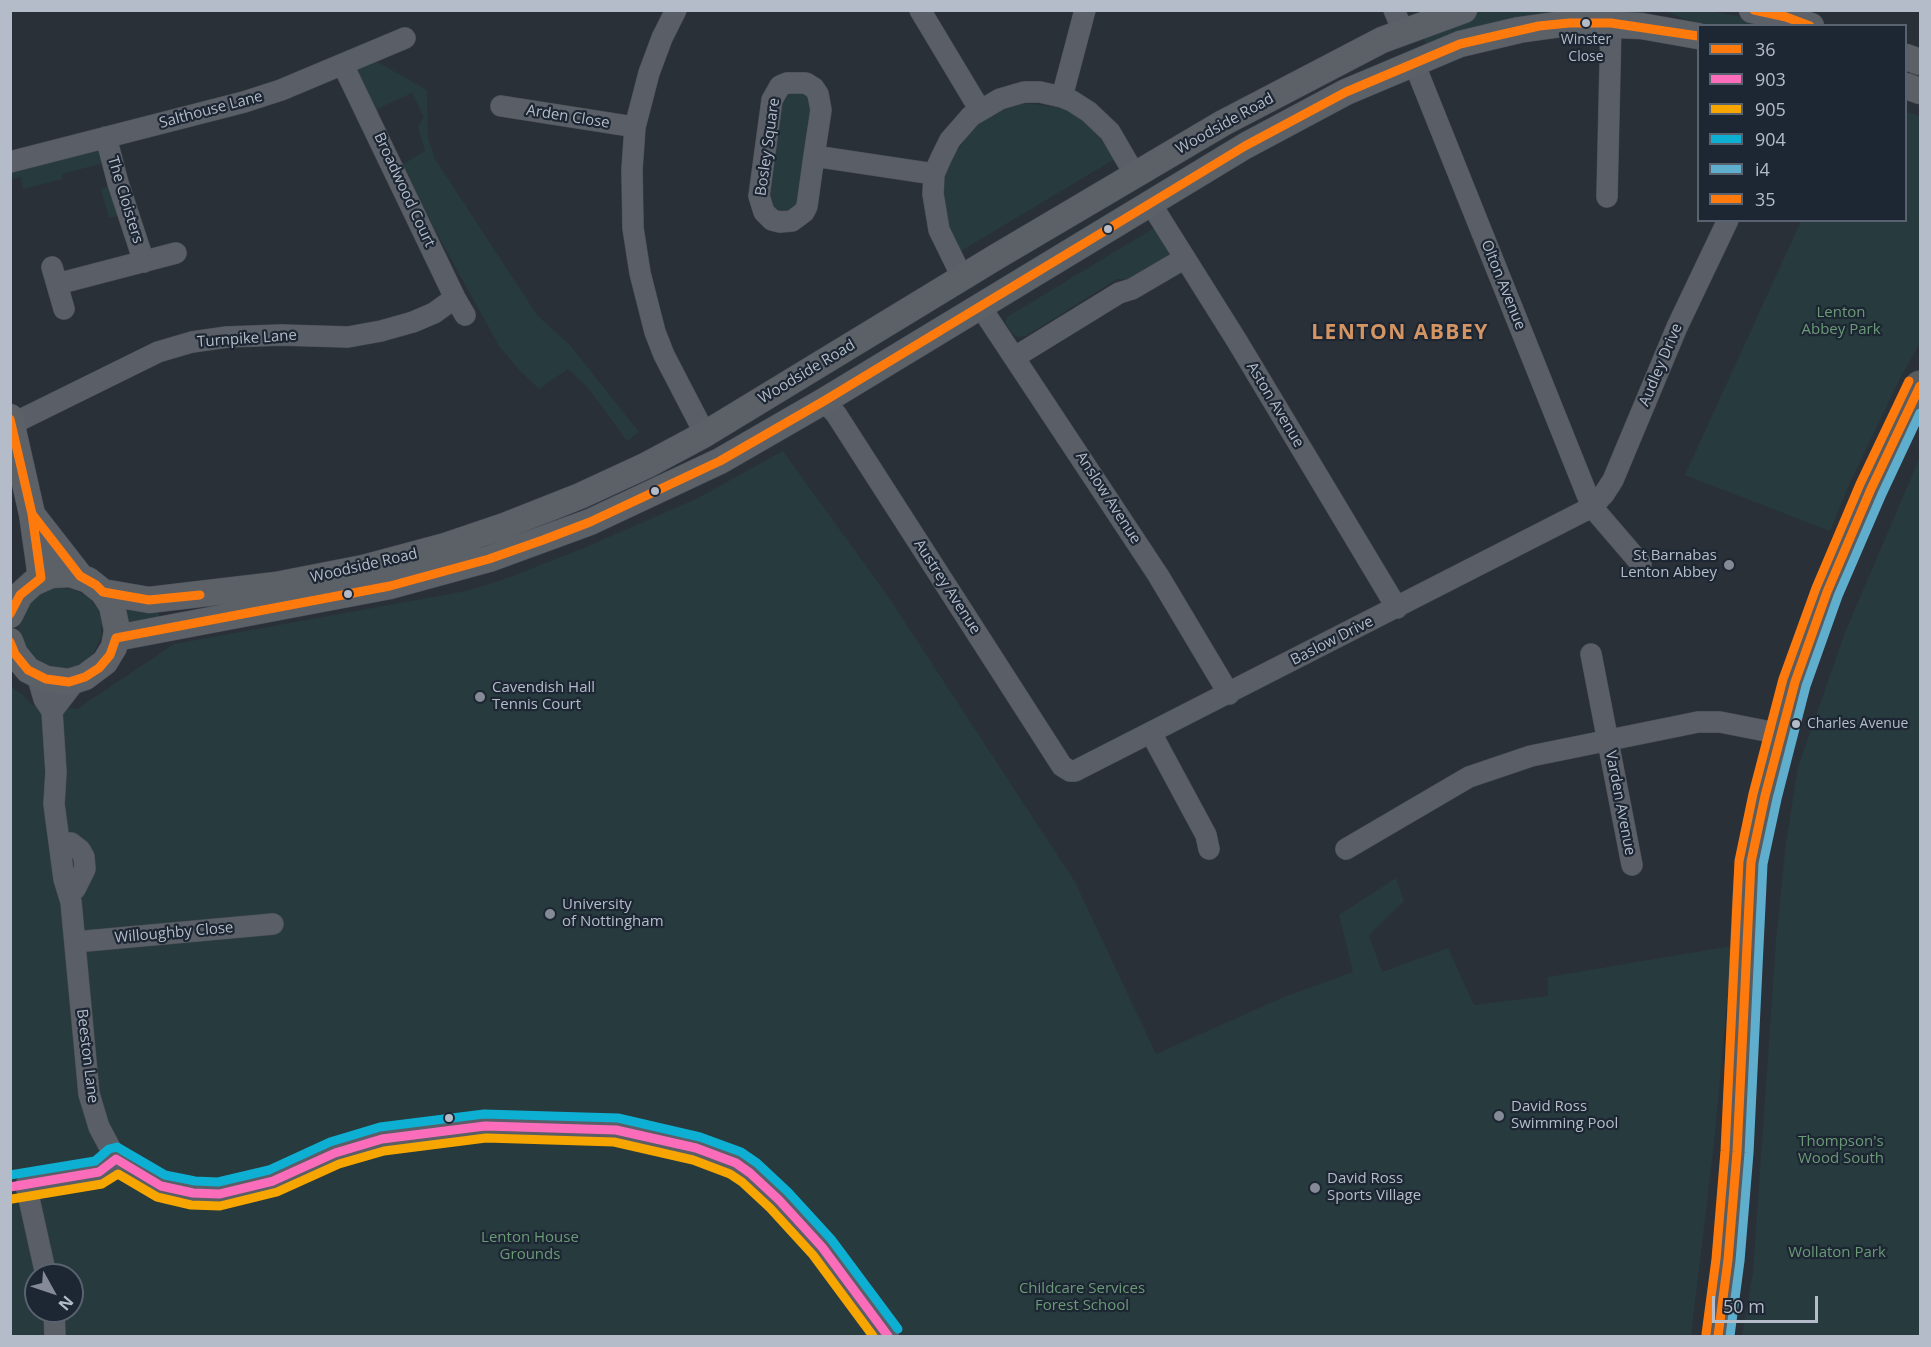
<!DOCTYPE html>
<style>
body{margin:0}
#map{position:relative;width:1931px;height:1347px;overflow:hidden;background:#2a3038;font-family:"Open Sans",sans-serif}
canvas{display:block}
.frame{position:absolute;inset:0;border:12px solid #b4bcc9;pointer-events:none}
.legend{position:absolute;left:1697px;top:24px;width:210px;height:198px;box-sizing:border-box;background:#1d2633;border:2px solid #59626f;margin:0;padding:8px 10px;list-style:none;font-size:18px;color:#b4bcc9}
.legend li{display:flex;align-items:center;gap:12px;height:30px}
.legend b{width:30px;border:2px solid #59626f}
.north{position:absolute;left:24px;top:1263px;width:60px;height:60px;box-sizing:border-box;background:#1d2633;border:2px solid #59626f;border-radius:50%;rotate:130deg;font-size:16px;font-weight:700;line-height:24px;text-align:center;color:#b4bcc9}
.north::after{content:'';display:block;margin:auto;width:21px;height:27px;background:#848b96;clip-path:polygon(50% 0,100% 100%,50% 72%,0 100%)}
.scale{position:absolute;left:1712px;top:1296px;width:106px;height:27px;box-sizing:border-box;border:3px solid #b4bcc9;border-top:0;padding-left:8px;font-size:18px;line-height:21px;white-space:nowrap;color:#b4bcc9;-webkit-text-stroke:4px #1d2633;paint-order:stroke}
</style>
<div id="map">
<canvas width="1931" height="1347"></canvas>
<div class="frame"></div>
<ul class="legend">
<li><b style="height:8px;background:#ff7a0d"></b>36</li>
<li><b style="height:8px;background:#fb6dba"></b>903</li>
<li><b style="height:8px;background:#f7a600"></b>905</li>
<li><b style="height:8px;background:#0dafd3"></b>904</li>
<li><b style="height:8px;background:#60aece"></b>i4</li>
<li><b style="height:8px;background:#ff7a0d"></b>35</li>
</ul>
<div class="north">N</div>
<div class="scale">50 m</div>
</div>
<script>
const g = document.querySelector('canvas').getContext('2d');
g.lineJoin = 'round';
function fillPath(path, color) {
  g.fillStyle = color;
  g.fill(path, 'evenodd');
}
function toPath(rows) {
  const path = new Path2D();
  for (const r of rows) {
    path.moveTo(r[0], r[1]);
    for (let i = 2; i < r.length; i += 2) path.lineTo(r[i], r[i + 1]);
  }
  return path;
}
function stroke(path, color, width, dash) {
  g.strokeStyle = color;
  g.lineWidth = width;
  g.lineCap = dash ? 'butt' : 'round';
  g.setLineDash(dash || []);
  g.stroke(path);
}
function write(font, color, halo, rows, align = 'center') {
  g.font = font + ' "Open Sans",sans-serif';
  g.lineWidth = 4.5;
  g.setLineDash([]);
  g.textBaseline = 'middle';
  g.strokeStyle = halo;
  g.fillStyle = color;
  for (const [text, x, y, turn = 0] of rows) {
    g.save();
    g.translate(x, y);
    g.rotate((+turn || 0) * Math.PI / 180);
    g.textAlign = isNaN(turn) ? turn : align;
    if (halo) g.strokeText(text, 0, 0);
    g.fillText(text, 0, 0);
    g.restore();
  }
}
fillPath(toPath([
 [1481,11,1647,11,1647,17,1426,45,1421,31],
 [1666,11,1710,11,1776,23,1775,26,1711,25,1686,20],
 [374,60,427,90,428,138,435,159,537,315,570,345,639,432,627,441,589,389,568,369,539,389,519,370,499,346,400,166,425,151,418,127,424,117,412,93,373,111,352,70],
 [787,90,813,95,798,209,780,216,763,198,777,108],
 [1024,103,1055,107,1069,111,1085,122,1099,137,1115,159,961,251,947,227,943,205,944,180,948,164,972,129,991,115,1005,108],
 [1906,112,1920,116,1920,343,1901,376,1849,485,1830,531,1685,475,1801,221,1906,220],
 [100,149,104,163,62,174,62,179,23,189,21,177,11,179,11,172],
 [110,186,118,216,109,218,101,189],
 [1154,228,1173,253,1131,279,1117,279,1026,336,1017,337,1012,333,1005,322,1007,317],
 [783,451,889,598,1075,882,1156,1054,1284,997,1353,972,1339,915,1396,878,1404,901,1369,935,1382,972,1448,948,1474,1005,1548,996,1548,977,1732,946,1714,1144,1691,1336,11,1336,10,686,23,695,32,705,77,709,174,644,466,591,502,580,584,548,696,499],
 [36,1275,72,1275,72,1311,36,1311],
 [1920,457,1920,1336,1742,1336,1753,1272,1776,941,1786,843,1798,767,1844,635],
 [56,587,74,589,90,598,99,611,102,621,101,637,94,652,81,665,67,669,59,670,36,662,19,639,19,618,30,599,46,590],
 [120,603,159,608,159,622,124,627]
]), '#273a3e');
const minor = toPath([
 [676,10,662,38,649,73,635,127,632,169,633,228,640,273,655,332,664,355,705,434],
 [920,10,980,110],
 [1394,10,1403,31],
 [1414,63,1592,507,1641,564],
 [343,65,455,298,465,315],
 [1062,97,1085,10],
 [501,106,635,127],
 [106,137,118,183,144,262],
 [814,156,821,110,818,94,814,88,806,83,787,83,780,86,772,100,759,196,764,212,772,220,780,222,792,221,804,212,807,206,814,156,934,174],
 [10,162,244,102,281,90,405,38],
 [1607,197,1611,23],
 [1151,204,1237,341,1397,608],
 [52,267,64,309],
 [962,277,939,230,933,194,934,174,941,158,950,140,971,116,1000,99,1024,92,1040,92,1062,97,1072,101,1089,112,1110,132,1135,175],
 [57,284,176,253],
 [980,306,1158,575,1229,694],
 [1015,357,1119,293,1132,289,1185,258],
 [824,401,836,414,1062,766,1070,771,1075,771,1592,507,1604,494,1613,480,1677,327,1728,220],
 [12,424,158,352,192,342,227,337,281,335,348,337,381,331,413,322,434,313,455,298],
 [1591,654,1632,865],
 [37,675,44,699,52,711,56,772,54,804,64,879,71,902,89,1094,99,1127,116,1159,161,1186,193,1193,219,1194,273,1181,335,1153,382,1139,485,1126,616,1130,664,1139,696,1148,736,1163,750,1173,779,1200,822,1247,888,1336],
 [52,711,76,680],
 [1151,733,1206,835,1209,849],
 [71,843,80,850,84,857,85,869,75,889],
 [1346,849,1469,777,1531,756,1698,722,1720,722,1781,734],
 [75,942,273,924],
 [46,1275,26,1185,99,1172,109,1166,116,1159],
 [54,1311,55,1336]
]);
const major = toPath([
 [1752,10,1786,17,1811,26],
 [1906,57,1920,62],
 [1906,86,1920,91],
 [10,417,32,514,41,578],
 [34,517,80,576],
 [103,592,149,600,276,585,363,568,445,546,504,526,580,496,647,465,705,434,996,257,1223,123,1382,40,1464,10],
 [10,615,20,595,33,583,51,575,70,574,88,580,103,592,112,606,117,630,114,647,105,662,85,677,69,682,46,679,28,670,15,654,10,641],
 [116,638,390,586,489,559,590,522,720,461,824,401,1245,146,1346,92,1460,44,1519,30,1569,23,1641,26,1698,36]
]);
const highway = toPath([
 [1718,1336,1728,1260,1737,1152,1748,902,1751,862,1765,796,1795,682,1827,592,1871,489,1920,386]
]);
stroke(minor, '#484c53', 22);
stroke(major, '#484c55', 27);
stroke(highway, '#474c53', 32);
stroke(minor, '#5a5e66', 21);
stroke(major, '#5c6168', 26);
stroke(highway, '#5a5d60', 30);
stroke(toPath([
 [1754,10,1786,17,1810,26],
 [10,419,32,514,41,578,20,595,10,614],
 [32,514,80,576,96,585,103,592,149,600,200,595],
 [10,642,15,654,28,670,46,679,69,682,85,677,99,668,110,655,116,638,390,586,489,559,543,540,590,522,720,461,824,401,1245,146,1346,92,1460,44,1539,26,1569,23,1611,23,1698,36],
 [1718,1336,1728,1260,1737,1152,1751,862,1765,796,1795,682,1827,592,1871,489,1920,386]
]), '#ff7a0d', 9);
stroke(toPath([
 [10,1187,99,1172,116,1159,161,1186,193,1193,219,1194,273,1181,335,1153,382,1139,485,1126,616,1130,696,1148,736,1163,750,1173,779,1200,822,1247,888,1336]
]), '#fb6dba', 9);
stroke(toPath([
 [12,1199,102,1184,118,1174,157,1197,191,1205,220,1206,277,1192,339,1164,384,1151,486,1138,614,1142,693,1160,730,1174,742,1182,770,1208,813,1255,873,1336]
]), '#f7a600', 9);
stroke(toPath([
 [10,1175,95,1161,109,1149,117,1147,165,1175,195,1181,218,1182,269,1170,330,1142,380,1127,484,1114,618,1118,700,1137,741,1152,757,1163,788,1192,831,1239,898,1329]
]), '#0dafd3', 9);
stroke(toPath([
 [1730,1336,1740,1261,1749,1153,1763,864,1777,799,1806,686,1838,596,1882,494,1920,413]
]), '#60aece', 9);
stroke(toPath([
 [1706,1334,1716,1259,1725,1151,1739,861,1753,794,1783,679,1816,588,1860,484,1909,381]
]), '#ff7a0d', 9);
for (const [x, y, r, color] of [
 [1586,23,5,"#b4bcc9"],
 [1108,229,5,"#b4bcc9"],
 [655,491,5,"#b4bcc9"],
 [1729,565,6,"#848b96"],
 [348,594,5,"#b4bcc9"],
 [480,697,6,"#848b96"],
 [1796,724,5,"#b4bcc9"],
 [550,914,6,"#848b96"],
 [1499,1116,6,"#848b96"],
 [449,1118,5,"#b4bcc9"],
 [1315,1188,6,"#848b96"]
]) {
  const dot = new Path2D();
  dot.arc(x, y, r, 0, 2 * Math.PI);
  g.fillStyle = color;
  g.fill(dot);
  stroke(dot, '#1d2633', 2);
}
write('14px', '#b4bcc9', '#1d2633', [
 ["Winster",1586,40],
 ["Close",1586,57],
 ["Charles Avenue",1807,724,"left"]
]);
write('15px', '#b4bcc9', '#1d2633', [
 ["Salthouse Lane",211,110,-15],
 ["Arden Close",568,117,9],
 ["Woodside Road",1225,124,-29],
 ["Bosley Square",768,147,-82],
 ["Broadwood Court",404,190,65],
 ["The Cloisters",125,200,73],
 ["Olton Avenue",1503,285,68],
 ["Turnpike Lane",247,339,-4],
 ["Audley Drive",1661,365,-67],
 ["Woodside Road",807,372,-31],
 ["Aston Avenue",1275,405,59],
 ["Anslow Avenue",1108,498,57],
 ["Woodside Road",364,566,-13],
 ["Austrey Avenue",947,587,57],
 ["Baslow Drive",1332,641,-27],
 ["Varden Avenue",1620,803,79],
 ["Willoughby Close",174,933,-5],
 ["Beeston Lane",87,1056,83]
]);
write('15px', '#6b9a76', '#1d2633', [
 ["Lenton",1841,313],
 ["Abbey Park",1841,330],
 ["Thompson's",1841,1142],
 ["Wood South",1841,1159],
 ["Lenton House",530,1238],
 ["Grounds",530,1255],
 ["Wollaton Park",1837,1253],
 ["Childcare Services",1082,1289],
 ["Forest School",1082,1306]
]);
write('15px', '#b4bcc9', '#1d2633', [
 ["St Barnabas",1717,556,"right"],
 ["Lenton Abbey",1717,573,"right"],
 ["Cavendish Hall",492,688],
 ["Tennis Court",492,705],
 ["University",562,905],
 ["of Nottingham",562,922],
 ["David Ross",1511,1107],
 ["Swimming Pool",1511,1124],
 ["David Ross",1327,1179],
 ["Sports Village",1327,1196]
], 'left');
g.letterSpacing = '1.5px';
write('bold 21px', '#d59563', '#1d2633', [
 ["LENTON ABBEY",1400,333]
]);
g.letterSpacing = '0px';
</script>
